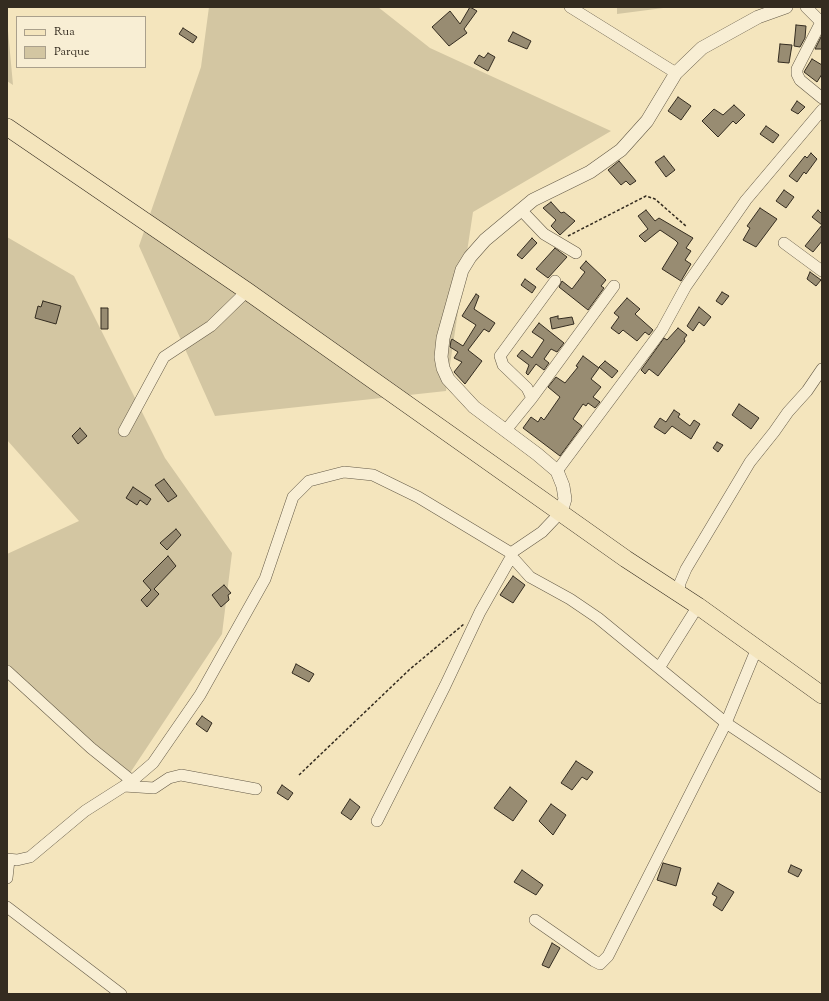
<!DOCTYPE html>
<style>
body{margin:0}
#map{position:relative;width:829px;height:1001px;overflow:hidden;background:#f4e5bd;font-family:"Sorts Mill Goudy",serif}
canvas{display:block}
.frame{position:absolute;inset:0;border:8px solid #342c20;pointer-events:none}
.legend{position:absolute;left:16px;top:16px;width:130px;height:52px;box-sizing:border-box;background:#f8eed4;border:1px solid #aaa08c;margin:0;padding:5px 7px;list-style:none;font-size:12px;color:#342c20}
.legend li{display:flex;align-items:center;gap:8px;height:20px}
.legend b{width:20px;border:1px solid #aaa08c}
</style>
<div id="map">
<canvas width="829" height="1001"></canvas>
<div class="frame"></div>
<ul class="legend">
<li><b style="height:5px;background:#f4e5bd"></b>Rua</li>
<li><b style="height:11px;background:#d3c6a2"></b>Parque</li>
</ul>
</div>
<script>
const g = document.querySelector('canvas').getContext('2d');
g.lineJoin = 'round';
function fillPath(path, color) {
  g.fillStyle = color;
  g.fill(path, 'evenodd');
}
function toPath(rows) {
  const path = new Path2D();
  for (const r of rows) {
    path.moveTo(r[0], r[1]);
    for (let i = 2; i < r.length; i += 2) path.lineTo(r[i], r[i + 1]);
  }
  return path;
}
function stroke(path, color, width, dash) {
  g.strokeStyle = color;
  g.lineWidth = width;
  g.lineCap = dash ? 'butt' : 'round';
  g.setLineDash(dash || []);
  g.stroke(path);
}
fillPath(toPath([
 [209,7,378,7,430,48,611,131,473,212,446,391,215,416,139,246,201,67],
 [617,7,671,7,617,14],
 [7,20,13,85,7,81],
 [7,237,74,276,165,458,232,553,222,634,130,773,7,671,7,554,79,521,7,440]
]), '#d3c6a2');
const building = toPath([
 [470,7,477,11,464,29,467,33,449,46,432,27,450,11,460,24,470,7],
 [796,25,806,26,805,38,800,47,794,46,796,25],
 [183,28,197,37,193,43,179,34,183,28],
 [513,32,531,41,527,49,508,41,513,32],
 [822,35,822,49,815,49,822,35],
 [780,44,792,45,789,63,778,62,780,44],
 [488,53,495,57,488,71,474,63,479,55,484,58,488,53],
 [812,59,822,65,822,74,817,82,804,72,812,59],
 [678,97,691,106,681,120,668,111,678,97],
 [797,101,805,107,798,114,791,110,797,101],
 [734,105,745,115,736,124,733,121,718,137,702,121,714,109,723,115,734,105],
 [766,126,779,135,773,143,760,134,766,126],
 [811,153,817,159,806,174,804,172,797,182,789,176,805,156,807,158,811,153],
 [664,156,675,170,666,177,655,162,664,156],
 [619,161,636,181,630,185,626,181,621,185,608,170,619,161],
 [784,190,794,197,786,208,776,201,784,190],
 [551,202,561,213,564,212,575,221,560,235,551,226,556,220,543,208,551,202],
 [760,208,777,219,756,247,743,240,750,228,747,226,760,208],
 [646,210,655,221,659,218,693,238,686,248,691,251,685,260,691,264,681,281,662,269,678,243,675,240,660,230,645,242,639,236,648,229,638,216,646,210],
 [818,210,822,214,822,241,813,252,805,246,822,225,812,217,818,210],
 [532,238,537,243,522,259,517,255,532,238],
 [555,248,567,257,548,278,536,269,555,248],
 [586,261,606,280,601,286,604,288,588,310,559,287,562,281,572,289,585,272,580,268,586,261],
 [810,272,821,280,816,286,807,279,810,272],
 [525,279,536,287,532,293,521,285,525,279],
 [722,292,729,296,722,305,716,301,722,292],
 [476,294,479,296,474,309,495,323,489,332,484,329,468,350,482,361,465,384,454,372,462,362,454,358,458,352,450,347,451,341,452,339,463,346,476,325,462,316,476,294],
 [627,298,640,309,635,314,653,330,649,335,645,332,637,341,623,330,619,334,611,328,619,317,614,313,627,298],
 [43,301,61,306,56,324,35,318,38,306,41,307,43,301],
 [699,307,711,317,704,326,699,322,693,331,687,326,699,307],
 [101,308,108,308,108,329,101,329,101,308],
 [558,316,558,319,572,317,574,324,552,329,550,318,558,316],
 [539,323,564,343,557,352,551,349,544,359,549,363,544,370,536,364,528,375,526,373,529,365,517,356,522,350,532,358,544,340,532,332,539,323],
 [678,328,687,335,684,339,685,341,658,376,649,369,645,374,641,370,664,338,667,340,678,328],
 [583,356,599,368,591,379,601,387,593,397,600,402,595,408,588,403,586,406,583,404,573,419,582,426,560,456,523,428,531,417,538,422,541,417,544,420,560,397,548,387,556,377,565,383,578,367,576,366,583,356],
 [605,361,618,371,612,378,599,367,605,361],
 [739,404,759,418,751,429,732,415,739,404],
 [674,410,680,414,678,417,690,426,694,420,700,424,691,439,672,426,665,434,654,427,660,418,666,422,674,410],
 [80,428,87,436,78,444,72,436,80,428],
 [717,442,723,445,718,452,713,448,717,442],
 [164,479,177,496,168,502,155,485,164,479],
 [133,487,151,499,147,505,140,500,137,505,126,498,133,487],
 [176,529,181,535,167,550,160,543,176,529],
 [168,556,176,566,154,589,159,594,147,607,141,600,151,590,143,581,168,556],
 [513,576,525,585,513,603,500,595,513,576],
 [224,585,231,593,228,595,229,600,221,607,212,595,224,585],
 [296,664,314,674,309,682,292,673,296,664],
 [202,716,212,723,207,732,196,724,202,716],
 [576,761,593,772,587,780,582,777,572,790,561,783,576,761],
 [282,785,293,793,288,800,277,793,282,785],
 [510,787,527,801,513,821,494,808,510,787],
 [350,799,360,807,351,820,341,813,350,799],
 [551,804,566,815,553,835,539,821,551,804],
 [663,863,681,868,676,886,657,880,663,863],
 [791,865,802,870,798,877,788,872,791,865],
 [522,870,543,885,536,895,514,882,522,870],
 [718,883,734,892,722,911,713,905,717,897,712,894,718,883],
 [552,943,560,948,549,968,542,965,552,943]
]);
fillPath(building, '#988c72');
stroke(building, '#342c20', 1);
const minor = toPath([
 [570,7,676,73],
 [806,7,822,23],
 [821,22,797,69,797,74,800,80,822,98],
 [522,211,544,234,576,253],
 [784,243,822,271],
 [532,398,527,388,503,365,500,356,555,281],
 [506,430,532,398,614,286],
 [124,431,164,357,211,326,247,291],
 [557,471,662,330,686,286,746,200,822,110],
 [511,553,542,532,561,512],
 [679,595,680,583,686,569,750,462,774,432,788,412,807,391,822,369],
 [659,668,698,606],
 [7,671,91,748,132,781],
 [124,786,154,788,169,778,181,775,256,789],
 [377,821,445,686,480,612,510,559,513,558],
 [7,859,17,860,30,857,85,811,132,781,153,763,200,695,265,579,293,497,309,481,344,472,373,475,418,497,511,553,513,558,530,577,570,599,598,618,726,723,822,787],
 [7,878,9,860],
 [7,907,121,994],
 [535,920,594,961,600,964,608,956,726,723,757,648]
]);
const tertiary = toPath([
 [561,512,565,499,563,486,557,471,537,454,474,407,448,379,443,368,441,357,443,338,462,270,470,257,485,240,533,200,590,172,621,150,647,121,676,73,702,48,758,17,786,7]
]);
const primary = toPath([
 [7,127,247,291,626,559,698,606,822,695]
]);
stroke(minor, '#645a47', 12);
stroke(tertiary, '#645a47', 14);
stroke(primary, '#342c20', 18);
stroke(toPath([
 [568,236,646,196,655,199,687,227],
 [299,775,409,670,464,624]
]), '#342c20', 1.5, [3, 2]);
stroke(minor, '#f8eed4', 11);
stroke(tertiary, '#f8eed4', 13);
stroke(primary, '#f4e5bd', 17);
</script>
